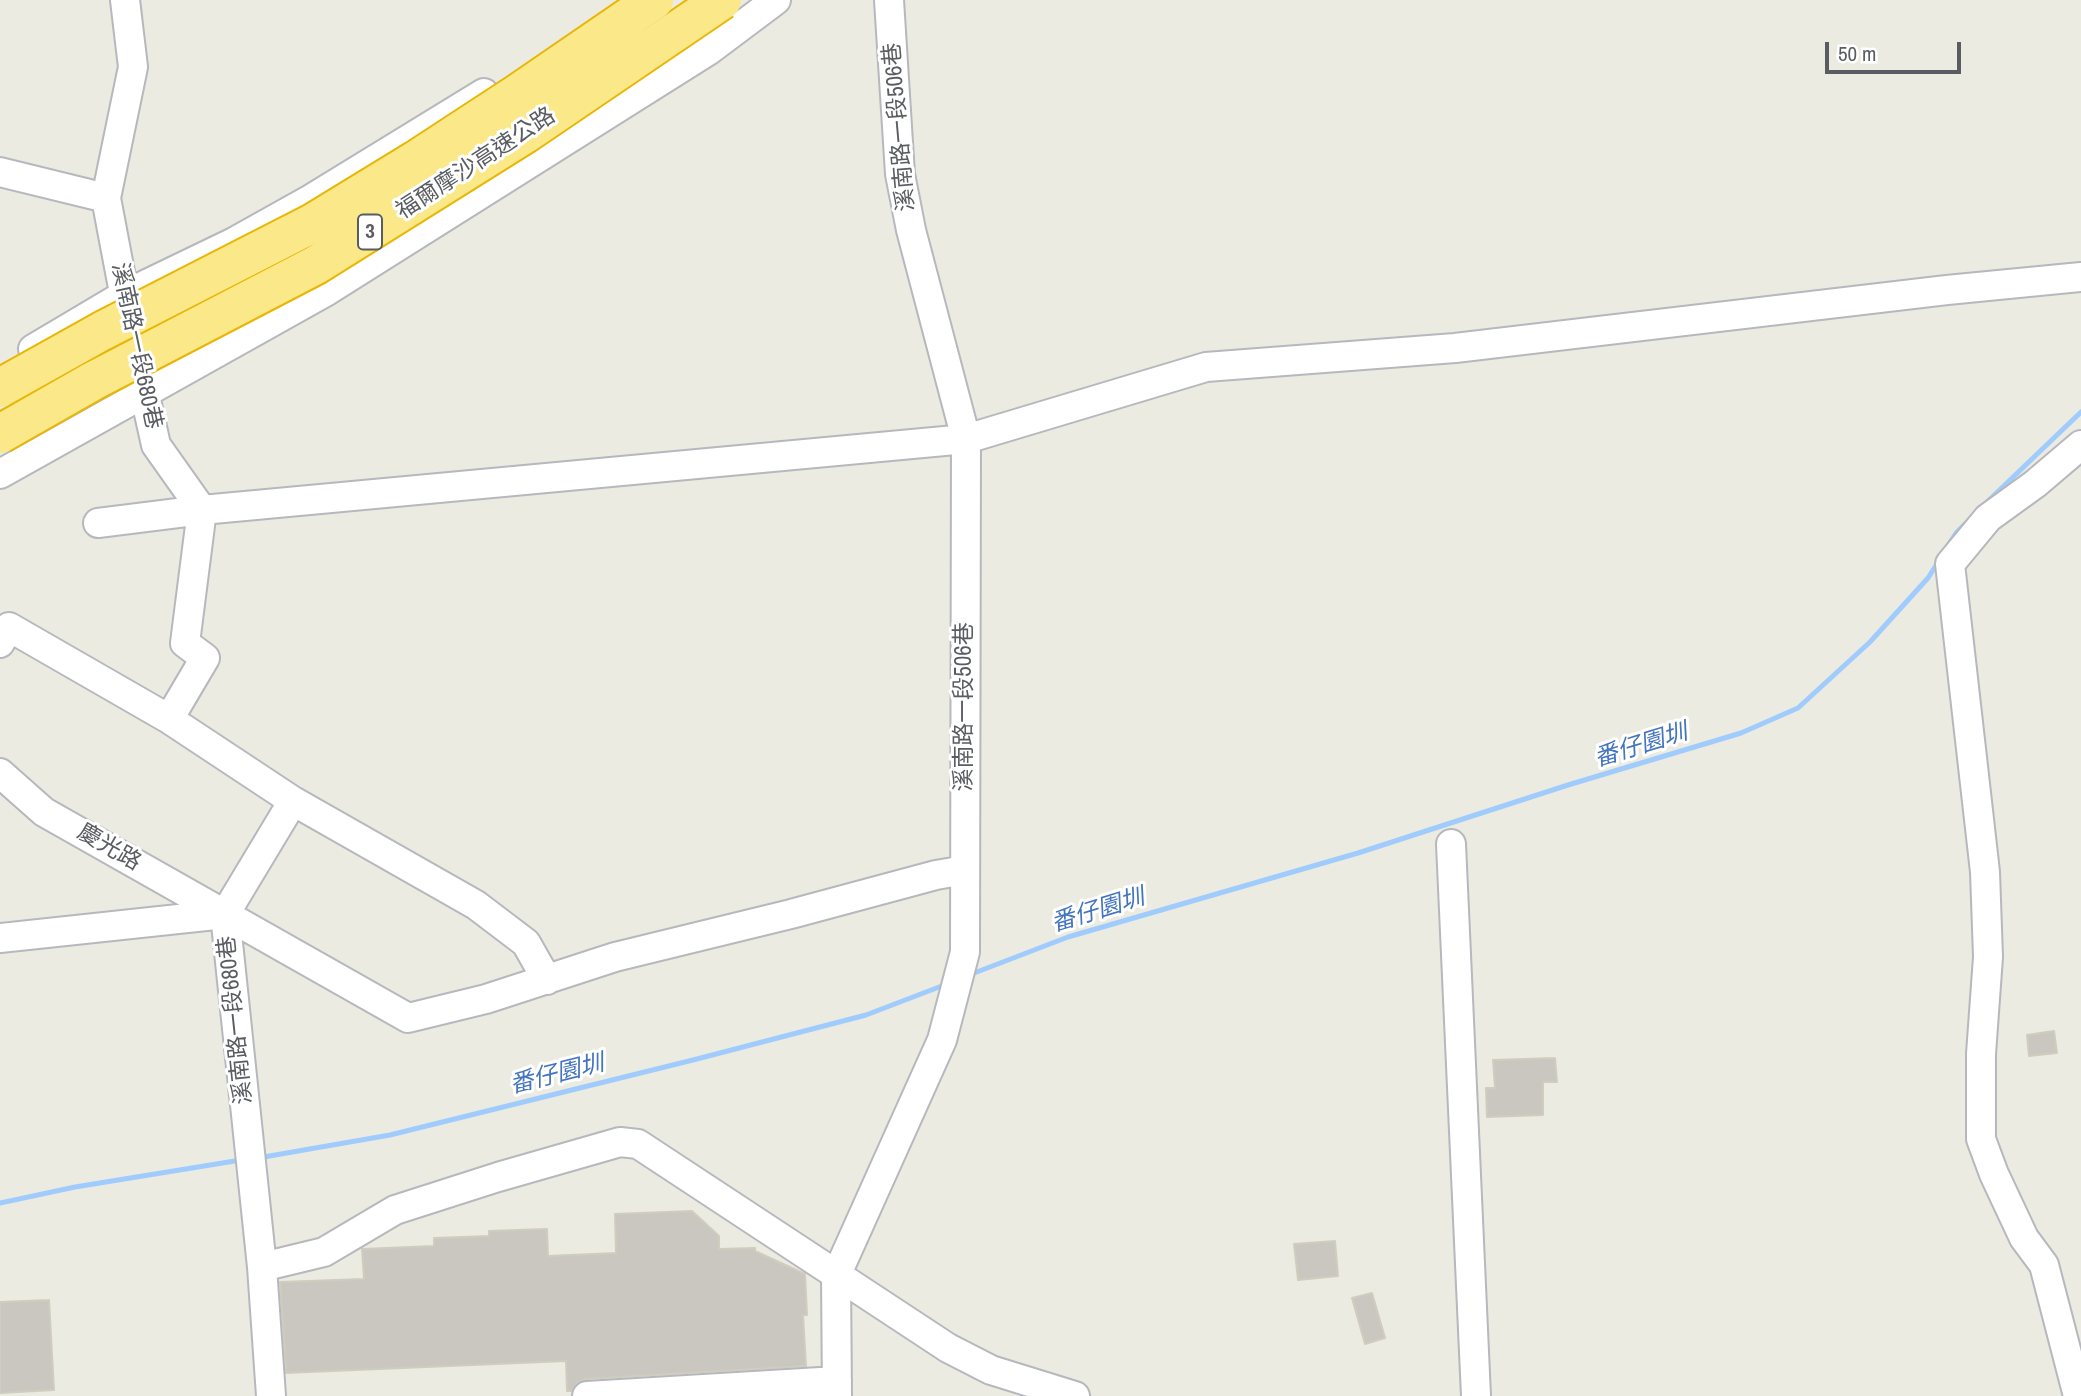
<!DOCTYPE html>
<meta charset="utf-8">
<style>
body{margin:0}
#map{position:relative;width:2081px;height:1396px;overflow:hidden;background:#ecebe1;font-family:"Archivo Narrow",sans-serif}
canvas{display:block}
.scale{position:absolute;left:1825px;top:42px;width:136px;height:32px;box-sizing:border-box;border:4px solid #595c61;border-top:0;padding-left:9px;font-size:21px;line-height:24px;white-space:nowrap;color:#595c61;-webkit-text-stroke:5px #fff;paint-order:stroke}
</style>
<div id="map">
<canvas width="2081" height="1396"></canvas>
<div class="scale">50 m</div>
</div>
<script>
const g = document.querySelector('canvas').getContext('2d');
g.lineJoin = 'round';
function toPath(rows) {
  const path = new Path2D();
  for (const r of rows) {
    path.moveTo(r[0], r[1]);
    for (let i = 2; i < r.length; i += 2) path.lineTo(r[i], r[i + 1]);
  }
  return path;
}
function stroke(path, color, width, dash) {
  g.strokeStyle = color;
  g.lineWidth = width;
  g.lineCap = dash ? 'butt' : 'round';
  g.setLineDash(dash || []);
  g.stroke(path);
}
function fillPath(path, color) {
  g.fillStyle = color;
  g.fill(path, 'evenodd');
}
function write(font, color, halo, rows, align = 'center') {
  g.font = font + ' "Archivo Narrow","Noto Sans TC",sans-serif';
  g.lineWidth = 6;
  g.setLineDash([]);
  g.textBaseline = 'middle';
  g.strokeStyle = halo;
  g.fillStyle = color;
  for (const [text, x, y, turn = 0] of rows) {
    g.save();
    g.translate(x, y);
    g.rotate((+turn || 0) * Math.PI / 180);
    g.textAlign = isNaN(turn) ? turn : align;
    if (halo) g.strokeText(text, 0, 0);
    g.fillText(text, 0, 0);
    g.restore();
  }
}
stroke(toPath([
 [1986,503,2081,412],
 [1949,544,1957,532,1969,520],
 [969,975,1068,937,1358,853,1568,785,1741,733,1798,708,1870,642,1928,578,1940,559],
 [258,1158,390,1135,693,1060,866,1015,947,984],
 [0,1203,75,1187,241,1160]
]), '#a0ccfd', 5);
const building = toPath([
 [2054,1031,2057,1053,2029,1056,2027,1035,2054,1031],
 [1555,1058,1557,1082,1543,1082,1543,1115,1487,1117,1486,1088,1495,1088,1493,1060,1555,1058],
 [692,1211,719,1236,719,1249,755,1248,755,1251,805,1274,807,1315,803,1315,806,1366,586,1379,577,1383,572,1391,567,1391,566,1361,286,1373,280,1282,364,1279,362,1249,434,1246,434,1238,489,1236,489,1231,547,1229,548,1256,616,1253,615,1214,692,1211],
 [1335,1241,1338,1276,1298,1280,1294,1244,1335,1241],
 [1372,1293,1385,1338,1365,1344,1352,1298,1372,1293],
 [49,1300,54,1390,0,1393,0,1302,49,1300]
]);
fillPath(building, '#c9c7c0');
stroke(building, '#d0cdbf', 2);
const minor = toPath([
 [125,0,133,67,106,198,134,346,156,445,202,510,185,643,205,658,169,719,293,801,225,914,262,1267,271,1396],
 [0,172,106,198],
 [33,349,124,295,234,242,311,199,484,93],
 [0,474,327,291,708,51,776,0],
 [98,523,202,510,966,439,1206,367,1455,348,1947,290,2081,277],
 [0,643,9,627,169,719],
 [0,773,44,812,408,1018,486,999,615,957,791,914,936,875,965,870],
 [293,801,476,905,526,943,547,980],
 [1451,844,1476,1396],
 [0,938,225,914],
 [262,1267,324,1252,395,1210,498,1177,620,1142,638,1144,948,1348,991,1370,1075,1396],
 [587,1396,837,1381],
 [837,1396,836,1276,942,1040,965,952,966,439,911,230,900,174,889,0],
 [2078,1396,2044,1265,2024,1238,1994,1174,1981,1139,1981,1054,1988,957,1985,872,1950,564,1988,518,2035,484,2081,445]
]);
stroke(minor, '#b6b8bd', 32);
stroke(minor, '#fff', 28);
const highwayBridge = toPath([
 [0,388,102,331,313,223,416,160,517,94,654,0],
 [0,434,93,381,316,265,525,134,722,0]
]);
stroke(highwayBridge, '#e8b605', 42, []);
stroke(highwayBridge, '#fae889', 38);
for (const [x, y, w] of [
 [370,232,24]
]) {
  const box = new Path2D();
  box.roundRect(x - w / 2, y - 17.5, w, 35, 5);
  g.fillStyle = '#fff';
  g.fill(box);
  stroke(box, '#595c61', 2);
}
write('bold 21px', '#595c61', null, [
 ["3",370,232]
]);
write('23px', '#595c61', '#fff', [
 ["溪南路一段506巷",900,127,-95],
 ["福爾摩沙高速公路",476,164,-33],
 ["溪南路一段680巷",136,346,78],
 ["溪南路一段506巷",965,707,-90],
 ["慶光路",109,848,30],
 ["溪南路一段680巷",236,1020,-96]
]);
write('italic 24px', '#4374bf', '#fff', [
 ["番仔園圳",1641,746,-17],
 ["番仔園圳",1098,911,-17],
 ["番仔園圳",557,1075,-14]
]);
</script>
